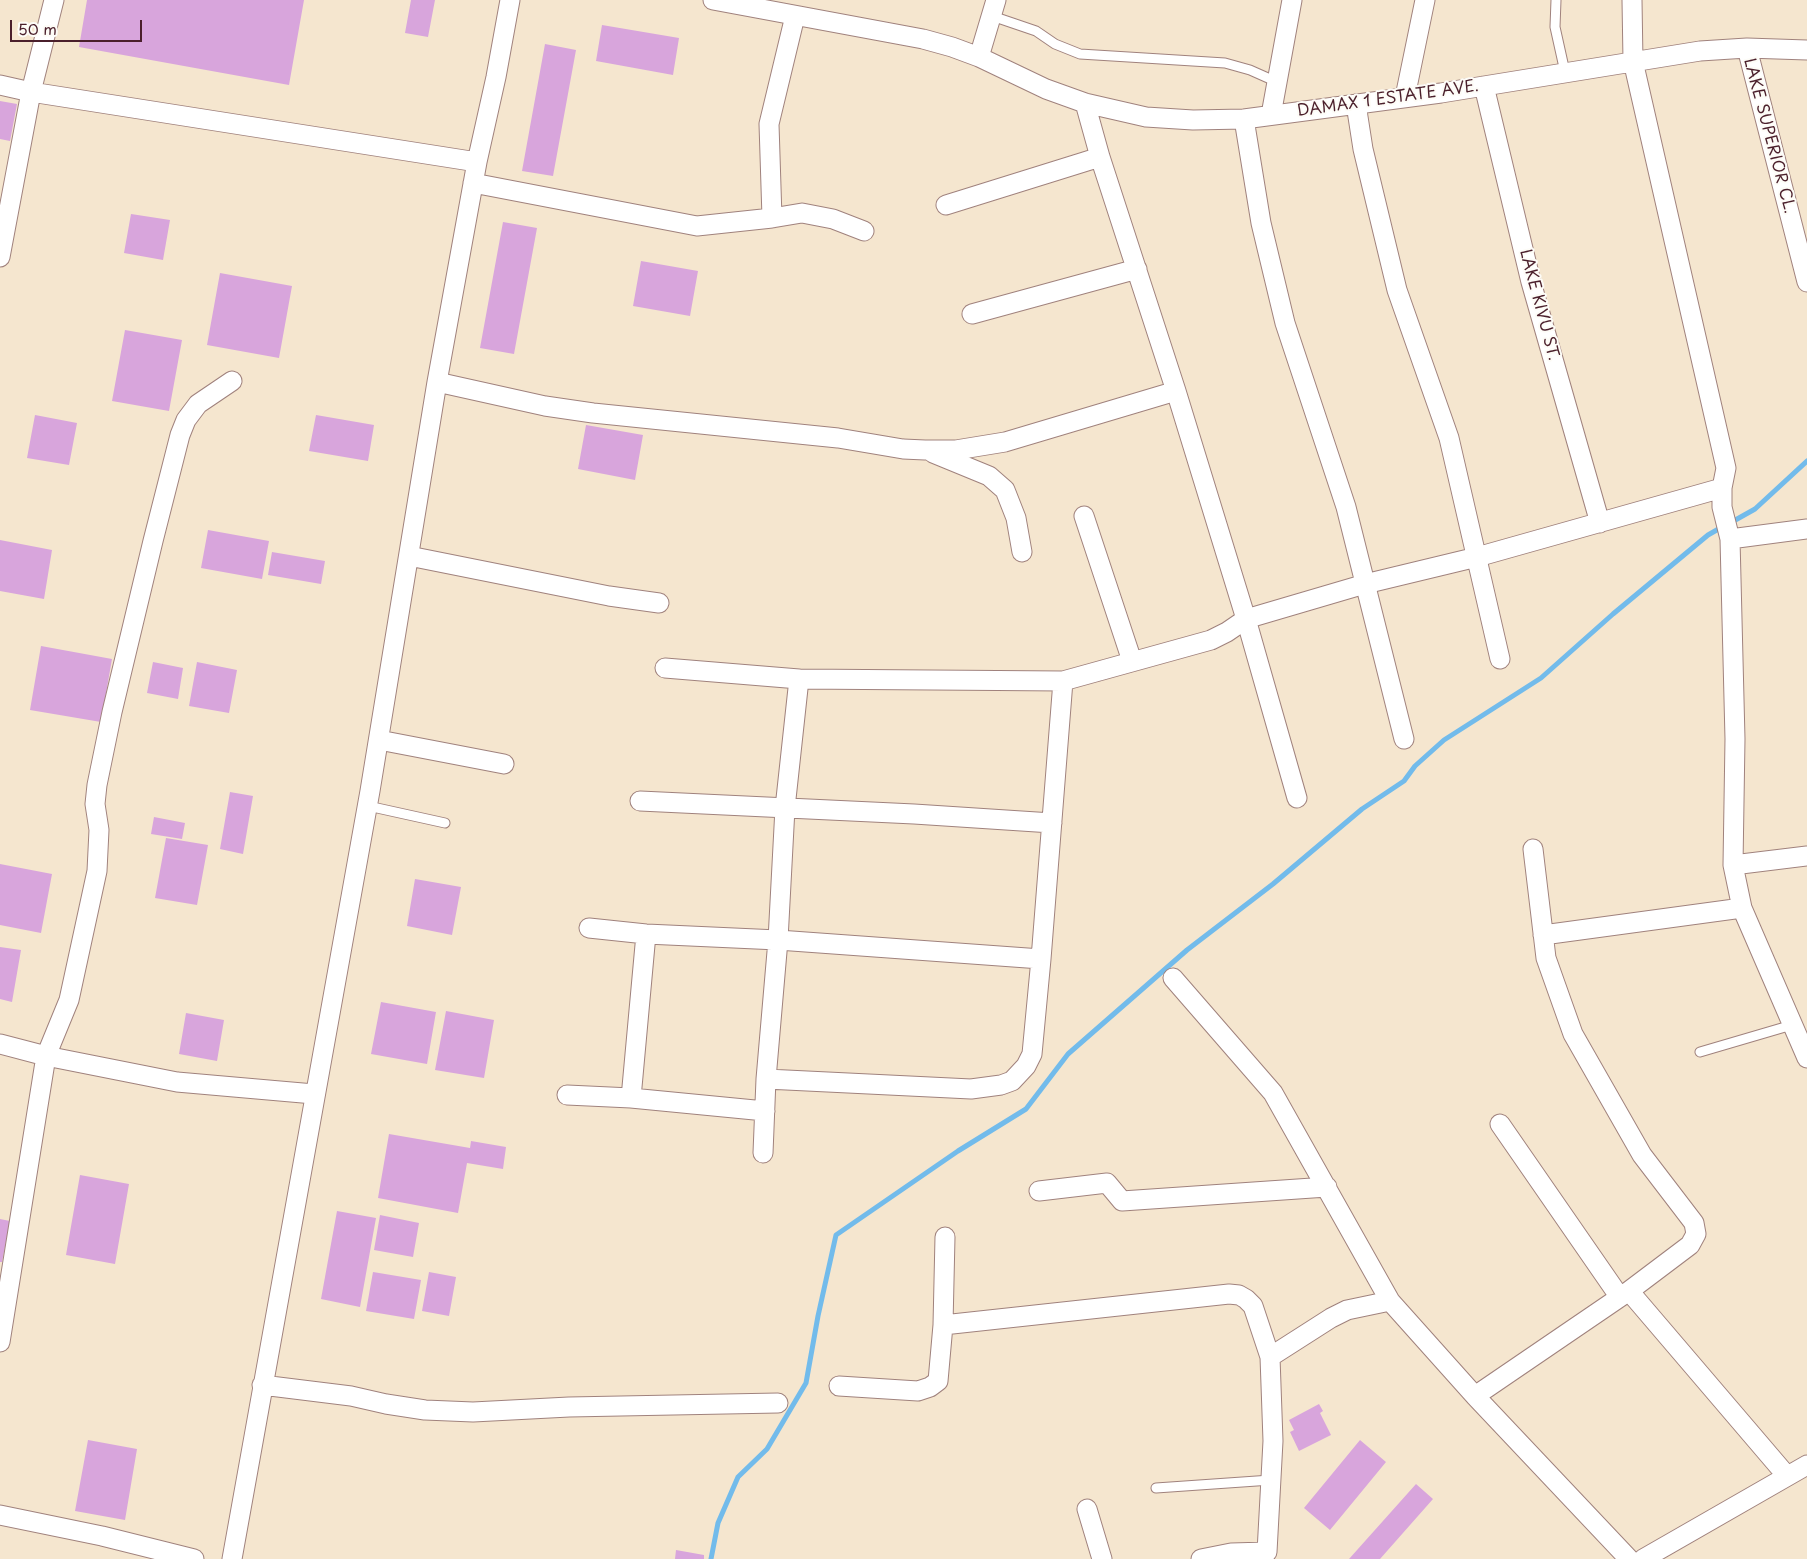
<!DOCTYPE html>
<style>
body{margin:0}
#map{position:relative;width:1807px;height:1559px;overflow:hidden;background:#f5e6cf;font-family:"Playpen Sans",sans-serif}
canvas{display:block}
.scale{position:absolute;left:10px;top:20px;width:132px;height:22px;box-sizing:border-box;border:2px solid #4a1f2b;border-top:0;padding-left:6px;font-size:15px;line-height:18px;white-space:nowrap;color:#4a1f2b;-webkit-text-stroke:4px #fdfcf7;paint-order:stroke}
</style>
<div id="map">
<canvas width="1807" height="1559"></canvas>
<div class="scale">50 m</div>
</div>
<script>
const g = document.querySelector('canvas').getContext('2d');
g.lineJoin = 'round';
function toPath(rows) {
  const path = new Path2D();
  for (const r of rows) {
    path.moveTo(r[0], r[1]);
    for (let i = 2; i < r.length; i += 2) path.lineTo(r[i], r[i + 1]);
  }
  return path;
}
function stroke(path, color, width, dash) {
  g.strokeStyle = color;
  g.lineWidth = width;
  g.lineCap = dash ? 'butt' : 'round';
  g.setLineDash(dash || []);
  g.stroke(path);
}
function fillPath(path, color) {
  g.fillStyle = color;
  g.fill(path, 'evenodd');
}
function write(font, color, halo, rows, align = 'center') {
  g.font = font + ' "Playpen Sans",sans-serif';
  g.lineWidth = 4;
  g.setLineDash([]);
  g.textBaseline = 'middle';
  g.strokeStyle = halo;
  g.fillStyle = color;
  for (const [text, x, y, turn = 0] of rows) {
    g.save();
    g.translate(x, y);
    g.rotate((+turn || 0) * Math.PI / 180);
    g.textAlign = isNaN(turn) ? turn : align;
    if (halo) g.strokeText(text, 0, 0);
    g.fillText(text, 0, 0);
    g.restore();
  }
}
stroke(toPath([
 [1730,523,1755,509,1807,461],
 [711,1559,718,1523,738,1477,767,1449,806,1383,818,1316,836,1235,958,1151,1026,1109,1068,1054,1187,950,1273,884,1362,809,1404,781,1415,766,1444,740,1541,678,1613,614,1708,535,1722,527]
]), '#72bbeb', 5);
fillPath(toPath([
 [87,0,304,0,289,85,79,47],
 [411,0,435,0,428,37,405,33],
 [602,25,679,38,673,75,596,61],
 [545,44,576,50,553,176,522,171],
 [0,101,17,104,10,141,0,139],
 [131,214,170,220,163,260,124,253],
 [503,222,537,228,514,354,480,348],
 [641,261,698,271,690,316,633,306],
 [220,273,292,286,279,358,207,345],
 [125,330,182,340,169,411,112,401],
 [35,415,77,423,69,465,27,458],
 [316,415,374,425,368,461,309,451],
 [586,425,643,435,635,480,578,469],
 [208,530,269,541,262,579,201,568],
 [0,540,52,550,44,599,0,591],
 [272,552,325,561,321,584,268,575],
 [41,646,112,659,101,722,30,710],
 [153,662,183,668,178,699,147,693],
 [197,662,237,670,229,713,189,706],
 [230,792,253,796,243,854,220,849],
 [154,817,185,823,182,839,151,834],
 [166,838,208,845,197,905,155,898],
 [0,864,52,874,41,933,0,925],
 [415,879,461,887,452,935,407,926],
 [0,947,21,950,12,1002,0,999],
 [381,1002,436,1012,427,1064,371,1054],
 [446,1011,494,1020,484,1078,435,1070],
 [186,1013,224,1020,217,1061,179,1054],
 [389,1134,470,1148,471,1141,506,1147,503,1169,467,1163,458,1213,378,1198],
 [80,1175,129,1184,115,1264,66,1255],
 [337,1211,376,1218,360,1307,321,1299],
 [380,1215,419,1223,413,1257,374,1250],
 [0,1219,10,1221,2,1262,0,1262],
 [373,1272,421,1280,414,1319,366,1311],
 [429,1272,456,1277,449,1316,422,1311],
 [1319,1404,1323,1411,1320,1413,1331,1435,1299,1451,1290,1432,1294,1430,1289,1420],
 [88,1440,137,1449,125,1520,75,1511],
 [1360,1440,1386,1462,1330,1530,1304,1508],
 [1416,1484,1433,1499,1380,1559,1349,1559],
 [676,1550,704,1555,704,1559,675,1559]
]), '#d8a5dc');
const service = toPath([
 [1556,0,1555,27,1565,72],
 [992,16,1036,31,1055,44,1080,54,1225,63,1250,70,1277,82],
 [368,806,445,823],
 [1700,1052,1792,1025],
 [1156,1488,1271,1480]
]);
const minor = toPath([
 [713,0,923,39,952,47,979,57,1046,89,1085,103,1146,117,1193,120,1244,119,1441,93,1700,51,1747,48,1807,50],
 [1632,0,1633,61,1726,468,1722,488,1722,507,1730,539,1735,739,1733,865,1742,908,1807,1058],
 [1747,48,1807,282],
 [979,57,996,0],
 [0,85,31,92,477,162],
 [1484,86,1531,282,1600,523],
 [1405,97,1425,0],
 [1085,103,1100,157,1176,391,1246,619,1297,798],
 [1356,104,1363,149,1397,290,1449,438,1500,659],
 [1271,115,1292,0],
 [1244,119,1261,223,1285,323,1346,507,1404,739],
 [473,183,697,226,772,218,802,213,833,219,864,231],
 [946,205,1100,157],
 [772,218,769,124,795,16],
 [0,257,31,92,54,0],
 [972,314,1137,269],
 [437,382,545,406,593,413,838,438,903,449,925,450,956,450,1005,442,1176,391],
 [933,453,989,476,1005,490,1016,518,1022,552],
 [1084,516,1132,661],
 [1730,539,1807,529],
 [409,556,609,596,659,603],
 [665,668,799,679,1063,681,1211,640,1227,632,1246,619,1365,584,1477,557,1722,488],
 [379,740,504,764],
 [640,801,914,814,1052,823],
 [1733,865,1807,856],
 [589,928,646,934,778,940,1041,959],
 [1543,935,1742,908],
 [1173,978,1273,1093,1390,1301,1475,1396,1629,1559],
 [0,1044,46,1056,177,1082,314,1094],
 [766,1079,971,1089,1001,1085,1012,1081,1026,1066,1032,1054,1041,959,1063,681],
 [567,1095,631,1098,765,1111],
 [631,1098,646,934],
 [1500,1124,1619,1296],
 [763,1153,766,1079,778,940,785,808,799,679],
 [1039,1191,1107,1183,1122,1201,1327,1187],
 [1629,1291,1787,1476],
 [943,1325,1229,1294,1239,1295,1246,1299,1253,1306,1270,1357,1273,1441,1267,1552,1231,1553,1201,1559],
 [0,1342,46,1056,69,1000,97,871,99,830,95,804,97,785,112,712,153,541,180,435,186,420,198,404,232,381],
 [1270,1357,1331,1318,1347,1310,1390,1301],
 [262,1385,351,1396,386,1404,425,1410,473,1412,569,1407,778,1403],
 [839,1386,918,1391,930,1387,938,1381,943,1325,945,1237],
 [1475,1396,1629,1291,1690,1245,1696,1234,1694,1223,1642,1155,1573,1034,1546,958,1533,849],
 [1087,1509,1102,1559],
 [0,1515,102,1536,194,1559],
 [232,1559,370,791,437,382,477,162,496,77,510,0],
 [1643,1559,1807,1465]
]);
stroke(service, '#a0827d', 11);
stroke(minor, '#a0827d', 21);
stroke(service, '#fff', 9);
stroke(minor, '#fff', 19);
write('16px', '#4a1f2b', '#fdfcf7', [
 ["DAMAX 1 ESTATE AVE.",1388,99,-8],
 ["LAKE SUPERIOR CL.",1769,136,75],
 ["LAKE KIVU ST.",1539,305,75]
]);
</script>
